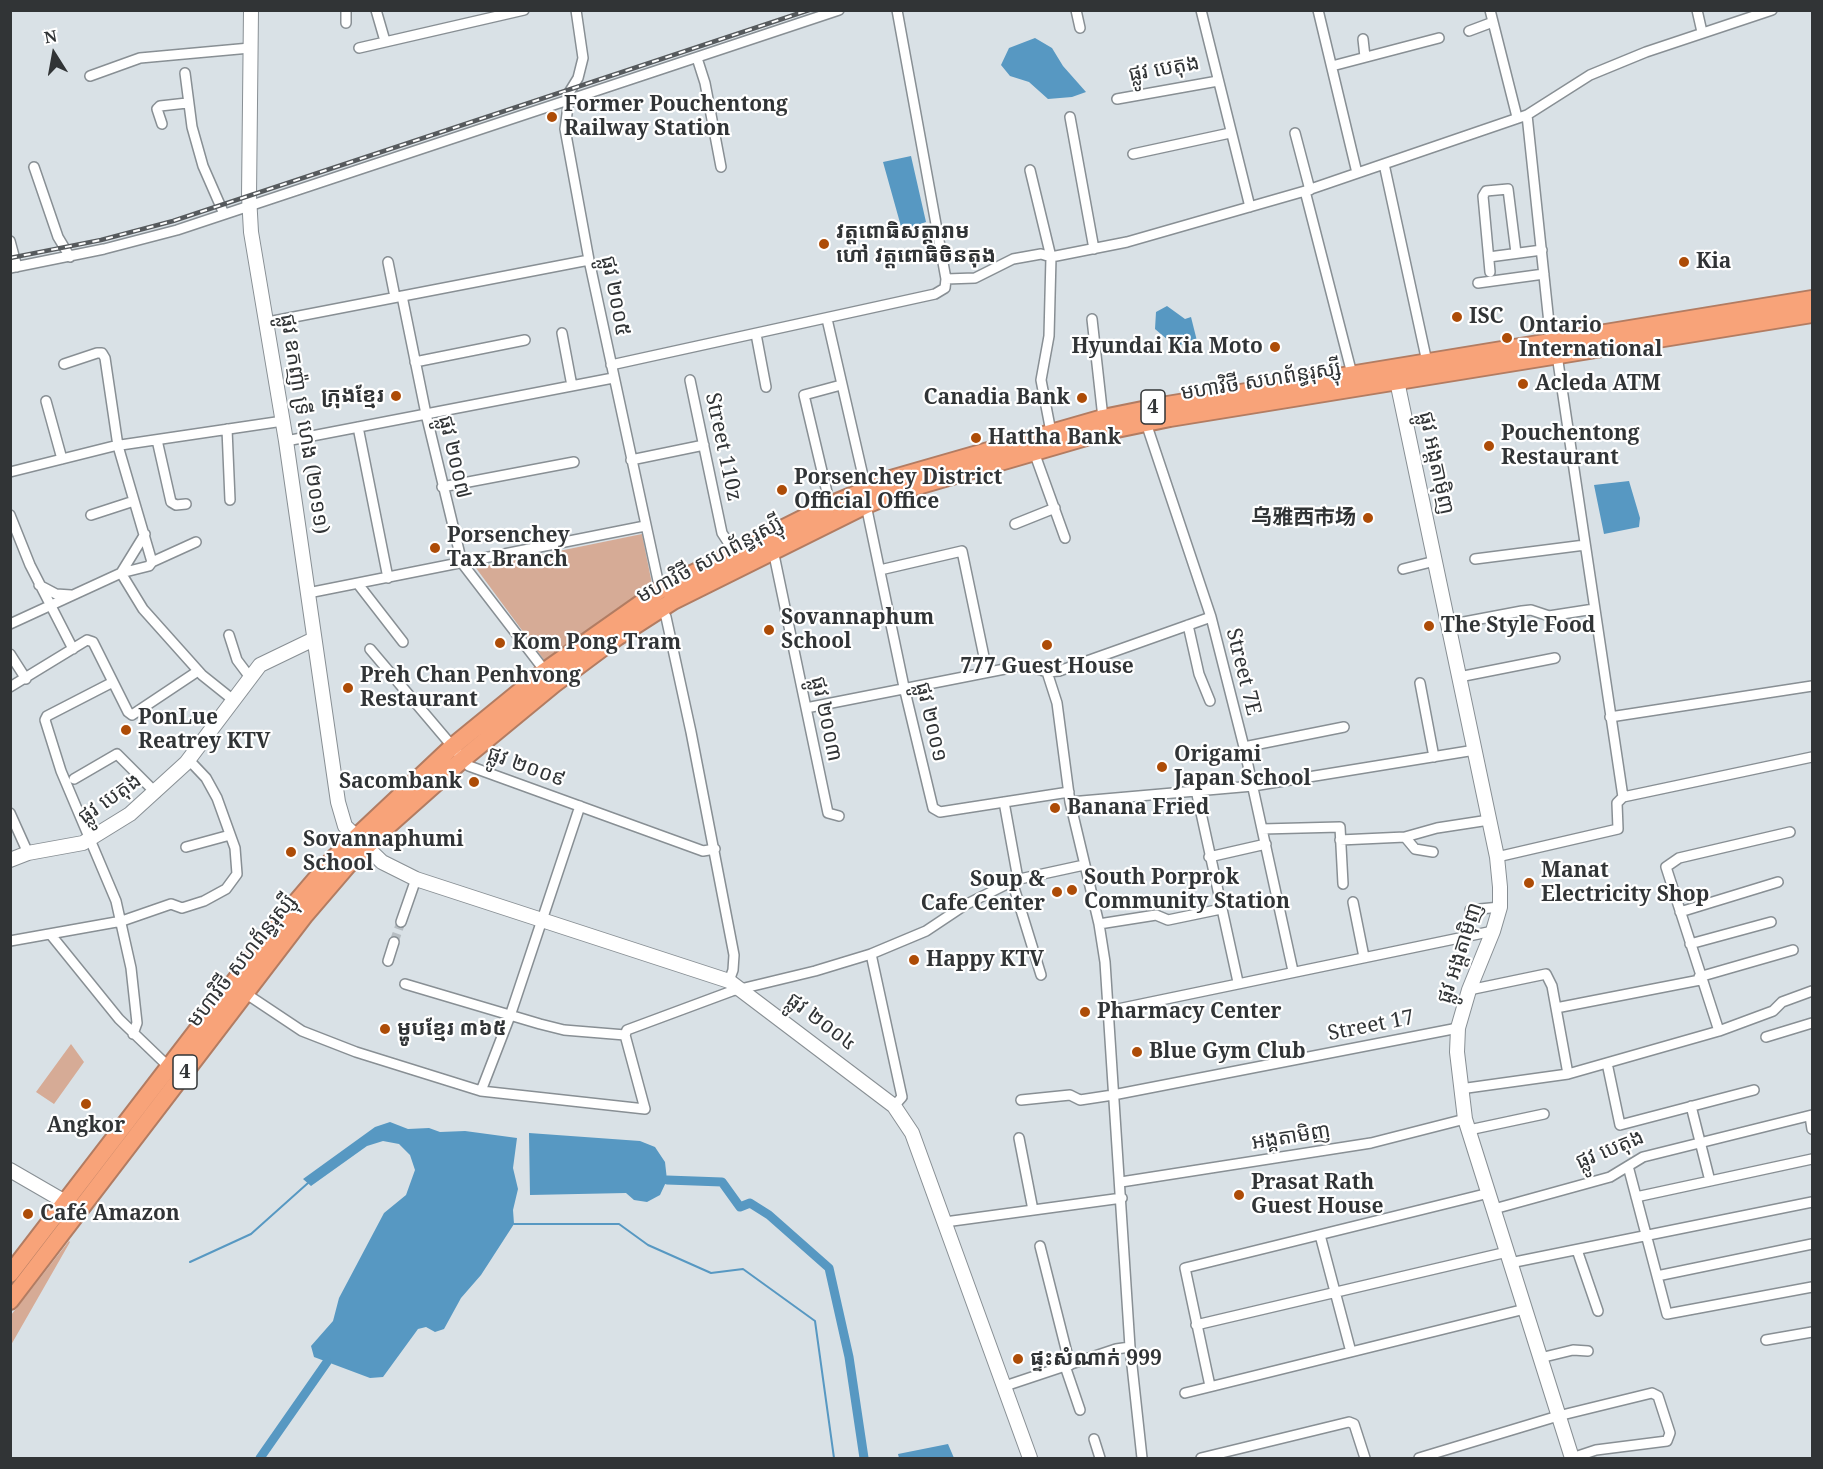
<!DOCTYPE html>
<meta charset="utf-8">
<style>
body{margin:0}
#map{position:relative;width:1823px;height:1469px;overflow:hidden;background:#d9e1e6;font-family:"Noto Serif",serif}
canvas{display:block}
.frame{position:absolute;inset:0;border:12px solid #313436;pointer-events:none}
.north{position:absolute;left:24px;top:24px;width:60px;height:60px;-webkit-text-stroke:4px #fff;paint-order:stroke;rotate:349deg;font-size:16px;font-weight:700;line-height:24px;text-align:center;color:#313436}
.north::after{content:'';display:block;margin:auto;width:21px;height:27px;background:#313436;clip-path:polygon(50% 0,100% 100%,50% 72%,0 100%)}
</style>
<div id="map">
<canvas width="1823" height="1469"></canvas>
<div class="frame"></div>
<div class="north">N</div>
</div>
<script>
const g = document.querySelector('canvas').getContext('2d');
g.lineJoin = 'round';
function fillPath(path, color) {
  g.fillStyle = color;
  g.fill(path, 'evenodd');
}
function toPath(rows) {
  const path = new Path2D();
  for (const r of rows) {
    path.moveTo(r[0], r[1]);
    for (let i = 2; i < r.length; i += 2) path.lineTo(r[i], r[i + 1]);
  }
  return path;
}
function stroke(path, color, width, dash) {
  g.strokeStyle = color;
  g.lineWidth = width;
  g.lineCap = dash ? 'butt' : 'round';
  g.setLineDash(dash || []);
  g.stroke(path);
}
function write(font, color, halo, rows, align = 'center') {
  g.font = font + ' "Noto Serif","Noto Sans SC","Noto Sans Khmer",serif';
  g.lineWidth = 4.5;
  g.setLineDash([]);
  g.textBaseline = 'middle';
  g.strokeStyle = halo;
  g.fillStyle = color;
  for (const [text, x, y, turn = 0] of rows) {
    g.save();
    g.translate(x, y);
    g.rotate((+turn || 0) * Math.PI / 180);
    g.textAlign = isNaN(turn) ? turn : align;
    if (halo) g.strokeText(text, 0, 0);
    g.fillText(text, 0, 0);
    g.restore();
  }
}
fillPath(toPath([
 [642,534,652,584,544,660,476,568],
 [71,1044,84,1062,54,1104,36,1092],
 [69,1241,70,1242,11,1345,11,1315]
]), '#d6ab96');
fillPath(toPath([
 [1035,38,1052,48,1063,66,1086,92,1072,97,1048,99,1029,82,1010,76,1001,65,1009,48],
 [911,156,926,222,902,230,883,162],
 [1167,306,1185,319,1191,317,1197,341,1175,346,1155,329,1156,312],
 [1629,481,1640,518,1639,527,1604,534,1594,485],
 [390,1122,408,1129,429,1128,440,1132,465,1131,517,1138,513,1168,518,1189,513,1210,514,1224,481,1275,461,1298,444,1329,435,1332,426,1327,418,1329,383,1377,370,1378,314,1357,311,1346,333,1321,339,1298,384,1213,406,1195,415,1170,410,1155,399,1144,383,1141,367,1146,311,1186,303,1179,375,1127],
 [529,1133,640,1141,655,1147,665,1162,667,1180,660,1195,647,1202,634,1200,626,1193,530,1195],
 [948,1444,954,1458,899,1458,898,1454]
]), '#5798c2');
stroke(toPath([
 [514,1224,619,1224,648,1245,711,1273,743,1269,815,1321,834,1458],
 [190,1262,251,1234,308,1183]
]), '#5798c2', 2);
stroke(toPath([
 [667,1180,722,1182,740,1207,750,1203,769,1215,829,1268,849,1357,864,1458],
 [260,1458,327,1362]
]), '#5798c2', 9);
stroke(toPath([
 [394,942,401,922]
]), '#b7bec3', 9, [9, 4.5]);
const street = toPath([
 [376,10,385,41],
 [576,10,583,58,578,78,570,91,565,129,589,260,660,590],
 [1076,10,1080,28],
 [1201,10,1250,207],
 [1318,10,1357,173],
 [1490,10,1517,117],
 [1697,10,1702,32],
 [346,23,346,10],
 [1469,31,1493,22],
 [1363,39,1365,57],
 [359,48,524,10],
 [697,58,705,83,721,167],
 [1332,66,1439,38],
 [185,73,192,127,203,166,224,214],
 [90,76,140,58,250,48],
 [1117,99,1218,81],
 [1527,115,1551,342],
 [1070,117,1094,249],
 [162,124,157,109,160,106,187,103],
 [1295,133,1310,190],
 [1133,154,1230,133],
 [1384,164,1427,362],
 [34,167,58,237,70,257],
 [1030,170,1051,257,1049,336,1041,380,1051,432],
 [1305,191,1352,374],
 [10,241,17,267],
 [1489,257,1542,250],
 [388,262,395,297],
 [10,268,104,249,177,230,839,10],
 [1490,272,1483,196,1486,191,1508,189,1516,253],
 [946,279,975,278,1013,259,1041,254,1051,257,1127,242,1305,191,1527,115,1590,75,1646,52,1772,10],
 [1478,283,1544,274],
 [402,296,426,414,462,563,545,671],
 [827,319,866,489],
 [1092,319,1103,418],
 [268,322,589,260],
 [562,333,572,386],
 [756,334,766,387],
 [1557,355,1623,797],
 [415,362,525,340],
 [611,365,935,294,945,288,946,279,897,10],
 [690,380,722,533,735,553],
 [46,401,62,459],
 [1146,423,1211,617,1244,747,1293,971],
 [358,427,388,578],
 [227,429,230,500],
 [157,440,171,502,176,505,186,504],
 [286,441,613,378],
 [1034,452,1065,538],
 [631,460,704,445],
 [10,472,114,446,283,421],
 [442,487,574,462],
 [830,505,804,395,841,385],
 [866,505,904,687,933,808,940,812,1069,792],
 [10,515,30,565,73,649],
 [91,515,134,501],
 [1015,524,1055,508],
 [773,550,828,813,839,816],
 [1475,559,1585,545],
 [152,562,196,542],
 [1403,569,1435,561],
 [880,570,962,551,987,671],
 [121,573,143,609,202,675,232,699],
 [121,573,145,534],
 [358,584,403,642],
 [39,585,56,594,71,595],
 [308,593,645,526],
 [661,609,666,617,691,732,734,955,733,970,729,981],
 [10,624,121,573,149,566,152,562,118,446,105,358,102,353,97,353,64,364],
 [1188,625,1199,674,1210,701],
 [1448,625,1522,611,1531,610,1549,616,1594,609],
 [229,635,237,660,249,676],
 [370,649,469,766,703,851,715,849],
 [10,654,26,679],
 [1047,672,1057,703,1070,802,1099,924,1105,962,1130,1347,1142,1458],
 [1459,677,1555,658],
 [113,682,47,716,45,720,61,771,116,901,131,968,137,1023,133,1034],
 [1420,683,1434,757],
 [10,687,87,640,93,642,128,712,132,715,198,671],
 [806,708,1025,665,1047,672,1059,671,1211,617],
 [1610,717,1812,686],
 [1244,747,1344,727],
 [74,779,117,754,156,793],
 [1196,790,1238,982],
 [1004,802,1018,879],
 [1070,802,1253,786,1475,750],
 [10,813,28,853],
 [1262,829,1340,827,1343,884],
 [1405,837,1415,849,1433,852],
 [1340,840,1405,837,1437,828,1489,820],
 [186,847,230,835],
 [1209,857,1266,844],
 [1497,857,1618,829,1617,803,1623,797,1812,757],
 [1012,881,1041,975],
 [1353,902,1364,957],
 [1470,910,1500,907],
 [1680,912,1778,882],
 [401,922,416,879],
 [1099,924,1156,915,1168,920,1221,909],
 [51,935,119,1019,171,1069],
 [10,941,122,921,171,904,182,908,204,901,226,889,237,874,235,848,217,798,206,778,188,759],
 [1690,944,1771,922],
 [871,954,902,1097,894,1106],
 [388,961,394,942],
 [1699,977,1793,950],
 [405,984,540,1024,564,1030,625,1035],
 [1469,990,1546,974,1552,986,1568,1074],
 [245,993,302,1031,356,1052,481,1091,645,1109,625,1035],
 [1556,1008,1700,980],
 [1108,1011,1493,931],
 [1719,1031,1666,867,1679,858,1790,832],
 [625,1035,627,1030,732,991,815,971,871,954,926,931,965,905,1015,880,1084,865],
 [1766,1037,1812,1023],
 [1607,1063,1620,1125,1754,1090],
 [1460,1089,1568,1074,1719,1031,1773,1011,1782,1002,1812,991],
 [481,1091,510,1016,580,806],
 [1021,1100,1070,1095,1080,1100,1113,1095,1458,1028],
 [1691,1106,1710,1181],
 [1810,1116,1812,1129],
 [1469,1130,1544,1114],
 [1019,1138,1033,1210],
 [1628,1166,1667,1314,1812,1287],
 [1121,1182,1371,1143,1465,1119],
 [1636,1197,1812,1159],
 [1494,1209,1610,1177,1643,1157,1812,1115],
 [945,1222,1122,1198],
 [1320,1235,1351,1352],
 [1040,1246,1070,1365],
 [1577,1250,1598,1311],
 [1510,1263,1812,1202],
 [1657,1276,1812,1244],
 [1196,1325,1507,1252],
 [1766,1340,1812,1332],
 [1540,1358,1573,1350,1588,1351],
 [1065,1366,1080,1410],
 [1005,1386,1116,1349,1130,1347],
 [1210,1386,1185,1268,1489,1193],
 [1185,1393,1525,1309],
 [1094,1439,1100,1458],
 [1201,1458,1349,1422,1354,1424,1365,1458],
 [1419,1458,1558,1416,1652,1393,1658,1396,1670,1433,1667,1441,1596,1450,1572,1458]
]);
const secondary = toPath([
 [251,10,249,196,251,232,286,441,338,802,345,826,382,862,416,879,729,981,894,1106,912,1133,1030,1458],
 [1397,381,1497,857,1500,887,1500,907,1493,931,1469,990,1458,1028,1457,1052,1465,1119,1572,1458],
 [10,860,28,853,83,843,130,814,186,763,260,665,314,639],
 [10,1170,67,1203]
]);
const highway = toPath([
 [10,1274,287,913,334,858,452,747,545,671,660,590,830,505,894,478,1103,418,1167,405,1812,299],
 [10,1301,305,915,347,866,382,831,463,759,554,684,617,637,673,601,866,505,897,492,1107,431,1170,418,1812,314]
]);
stroke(street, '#888f94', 12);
stroke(secondary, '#888f94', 16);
stroke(highway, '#b27c62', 20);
stroke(street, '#fff', 9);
stroke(secondary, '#fff', 14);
stroke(highway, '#f8a379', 16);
const rail = toPath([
 [10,258,101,240,173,221,809,10]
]);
stroke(rail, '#565a5d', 4.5);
stroke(rail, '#fff', 2, [7]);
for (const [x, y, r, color] of [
 [552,117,6,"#ad4c07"],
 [824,244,6,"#ad4c07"],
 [1684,262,6,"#ad4c07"],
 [1457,317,6,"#ad4c07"],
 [1507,338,6,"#ad4c07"],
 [1275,347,6,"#ad4c07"],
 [1523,384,6,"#ad4c07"],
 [396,396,6,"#ad4c07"],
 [1082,398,6,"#ad4c07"],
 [976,438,6,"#ad4c07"],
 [1489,446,6,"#ad4c07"],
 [782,490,6,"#ad4c07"],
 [1368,518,6,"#ad4c07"],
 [435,548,6,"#ad4c07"],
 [1429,626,6,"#ad4c07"],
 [769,630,6,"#ad4c07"],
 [500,643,6,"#ad4c07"],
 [1047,645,6,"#ad4c07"],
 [348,688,6,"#ad4c07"],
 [126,730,6,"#ad4c07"],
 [1162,767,6,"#ad4c07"],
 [474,782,6,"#ad4c07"],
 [1055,808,6,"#ad4c07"],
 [291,852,6,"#ad4c07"],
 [1529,883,6,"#ad4c07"],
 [1072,890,6,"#ad4c07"],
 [1057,892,6,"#ad4c07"],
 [914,960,6,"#ad4c07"],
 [1085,1012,6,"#ad4c07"],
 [385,1029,6,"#ad4c07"],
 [1137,1052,6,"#ad4c07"],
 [86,1104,6,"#ad4c07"],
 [1239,1195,6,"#ad4c07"],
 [28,1214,6,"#ad4c07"],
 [1018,1359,6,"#ad4c07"]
]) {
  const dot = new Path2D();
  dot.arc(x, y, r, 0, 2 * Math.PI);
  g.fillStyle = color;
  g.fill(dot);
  stroke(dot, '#fff', 2);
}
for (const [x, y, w] of [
 [1153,407,24],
 [185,1072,24]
]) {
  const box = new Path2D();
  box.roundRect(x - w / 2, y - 17, w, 34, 4.5);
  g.fillStyle = '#fff';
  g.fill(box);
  stroke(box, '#313436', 1.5);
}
write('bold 20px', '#313436', null, [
 ["4",1153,407],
 ["4",185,1072]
]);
write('21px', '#313436', '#fff', [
 ["ផ្លូវ បេតុង",1164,69,-10],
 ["ផ្លូវ ២០០៥",615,296,79],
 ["មហាវិថី សហព័ន្ធរុស្ស៊ី",1261,381,-9],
 ["ផ្លូវ ឧកញ៉ា ទ្រី ហេង (២០១១)",304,424,81],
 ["Street 110z",723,447,78],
 ["ផ្លូវ ២០០៧",454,457,77],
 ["ផ្លូវ អង្តតាម៉ិញ",1436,463,78],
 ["មហាវិថី សហព័ន្ធរុស្ស៊ី",710,560,-28],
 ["Street 7E",1243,672,76],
 ["ផ្លូវ ២០០៣",826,719,78],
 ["ផ្លូវ ២០០១",931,722,77],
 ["ផ្លូវ ២០០៩",526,767,20],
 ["ផ្លូវ បេតុង",110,799,-35],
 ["ផ្លូវ អង្តតាម៉ិញ",1460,953,-72],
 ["មហាវិថី សហព័ន្ធរុស្ស៊ី",242,961,-52],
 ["ផ្លូវ ២០០៤",821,1022,37],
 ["Street 17",1371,1026,-11],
 ["អង្គតាមិញ",1291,1137,-9],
 ["ផ្លូវ បេតុង",1610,1150,-22]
]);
write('bold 21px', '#313436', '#fff', [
 ["Former Pouchentong",564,105],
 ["Railway Station",564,129],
 ["វត្តពោធិសត្តារាម",836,232],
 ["ហៅ វត្តពោធិចិនតុង",836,256],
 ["Kia",1696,262],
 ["ISC",1469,317],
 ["Ontario",1519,326],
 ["International",1519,350],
 ["Hyundai Kia Moto",1263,347,"right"],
 ["Acleda ATM",1535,384],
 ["ក្រុងខ្មែរ",384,396,"right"],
 ["Canadia Bank",1070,398,"right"],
 ["Pouchentong",1501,434],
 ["Restaurant",1501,458],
 ["Hattha Bank",988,438],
 ["Porsenchey District",794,478],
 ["Official Office",794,502],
 ["乌雅西市场",1356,518,"right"],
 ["Porsenchey",447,536],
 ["Tax Branch",447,560],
 ["Sovannaphum",781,618],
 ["School",781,642],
 ["The Style Food",1441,626],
 ["Kom Pong Tram",512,643],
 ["777 Guest House",1047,667,"center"],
 ["Preh Chan Penhvong",360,676],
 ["Restaurant",360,700],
 ["PonLue",138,718],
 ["Reatrey KTV",138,742],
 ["Origami",1174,755],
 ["Japan School",1174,779],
 ["Sacombank",462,782,"right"],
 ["Banana Fried",1067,808],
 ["Sovannaphumi",303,840],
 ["School",303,864],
 ["Manat",1541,871],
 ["Electricity Shop",1541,895],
 ["South Porprok",1084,878],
 ["Community Station",1084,902],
 ["Soup &",1045,880,"right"],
 ["Cafe Center",1045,904,"right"],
 ["Happy KTV",926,960],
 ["Pharmacy Center",1097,1012],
 ["ម្ហូបខ្មែរ ៣៦៥",397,1029],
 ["Blue Gym Club",1149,1052],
 ["Angkor",86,1126,"center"],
 ["Prasat Rath",1251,1183],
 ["Guest House",1251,1207],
 ["Café Amazon",40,1214],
 ["ផ្ទះសំណាក់ 999",1030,1359]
], 'left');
</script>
